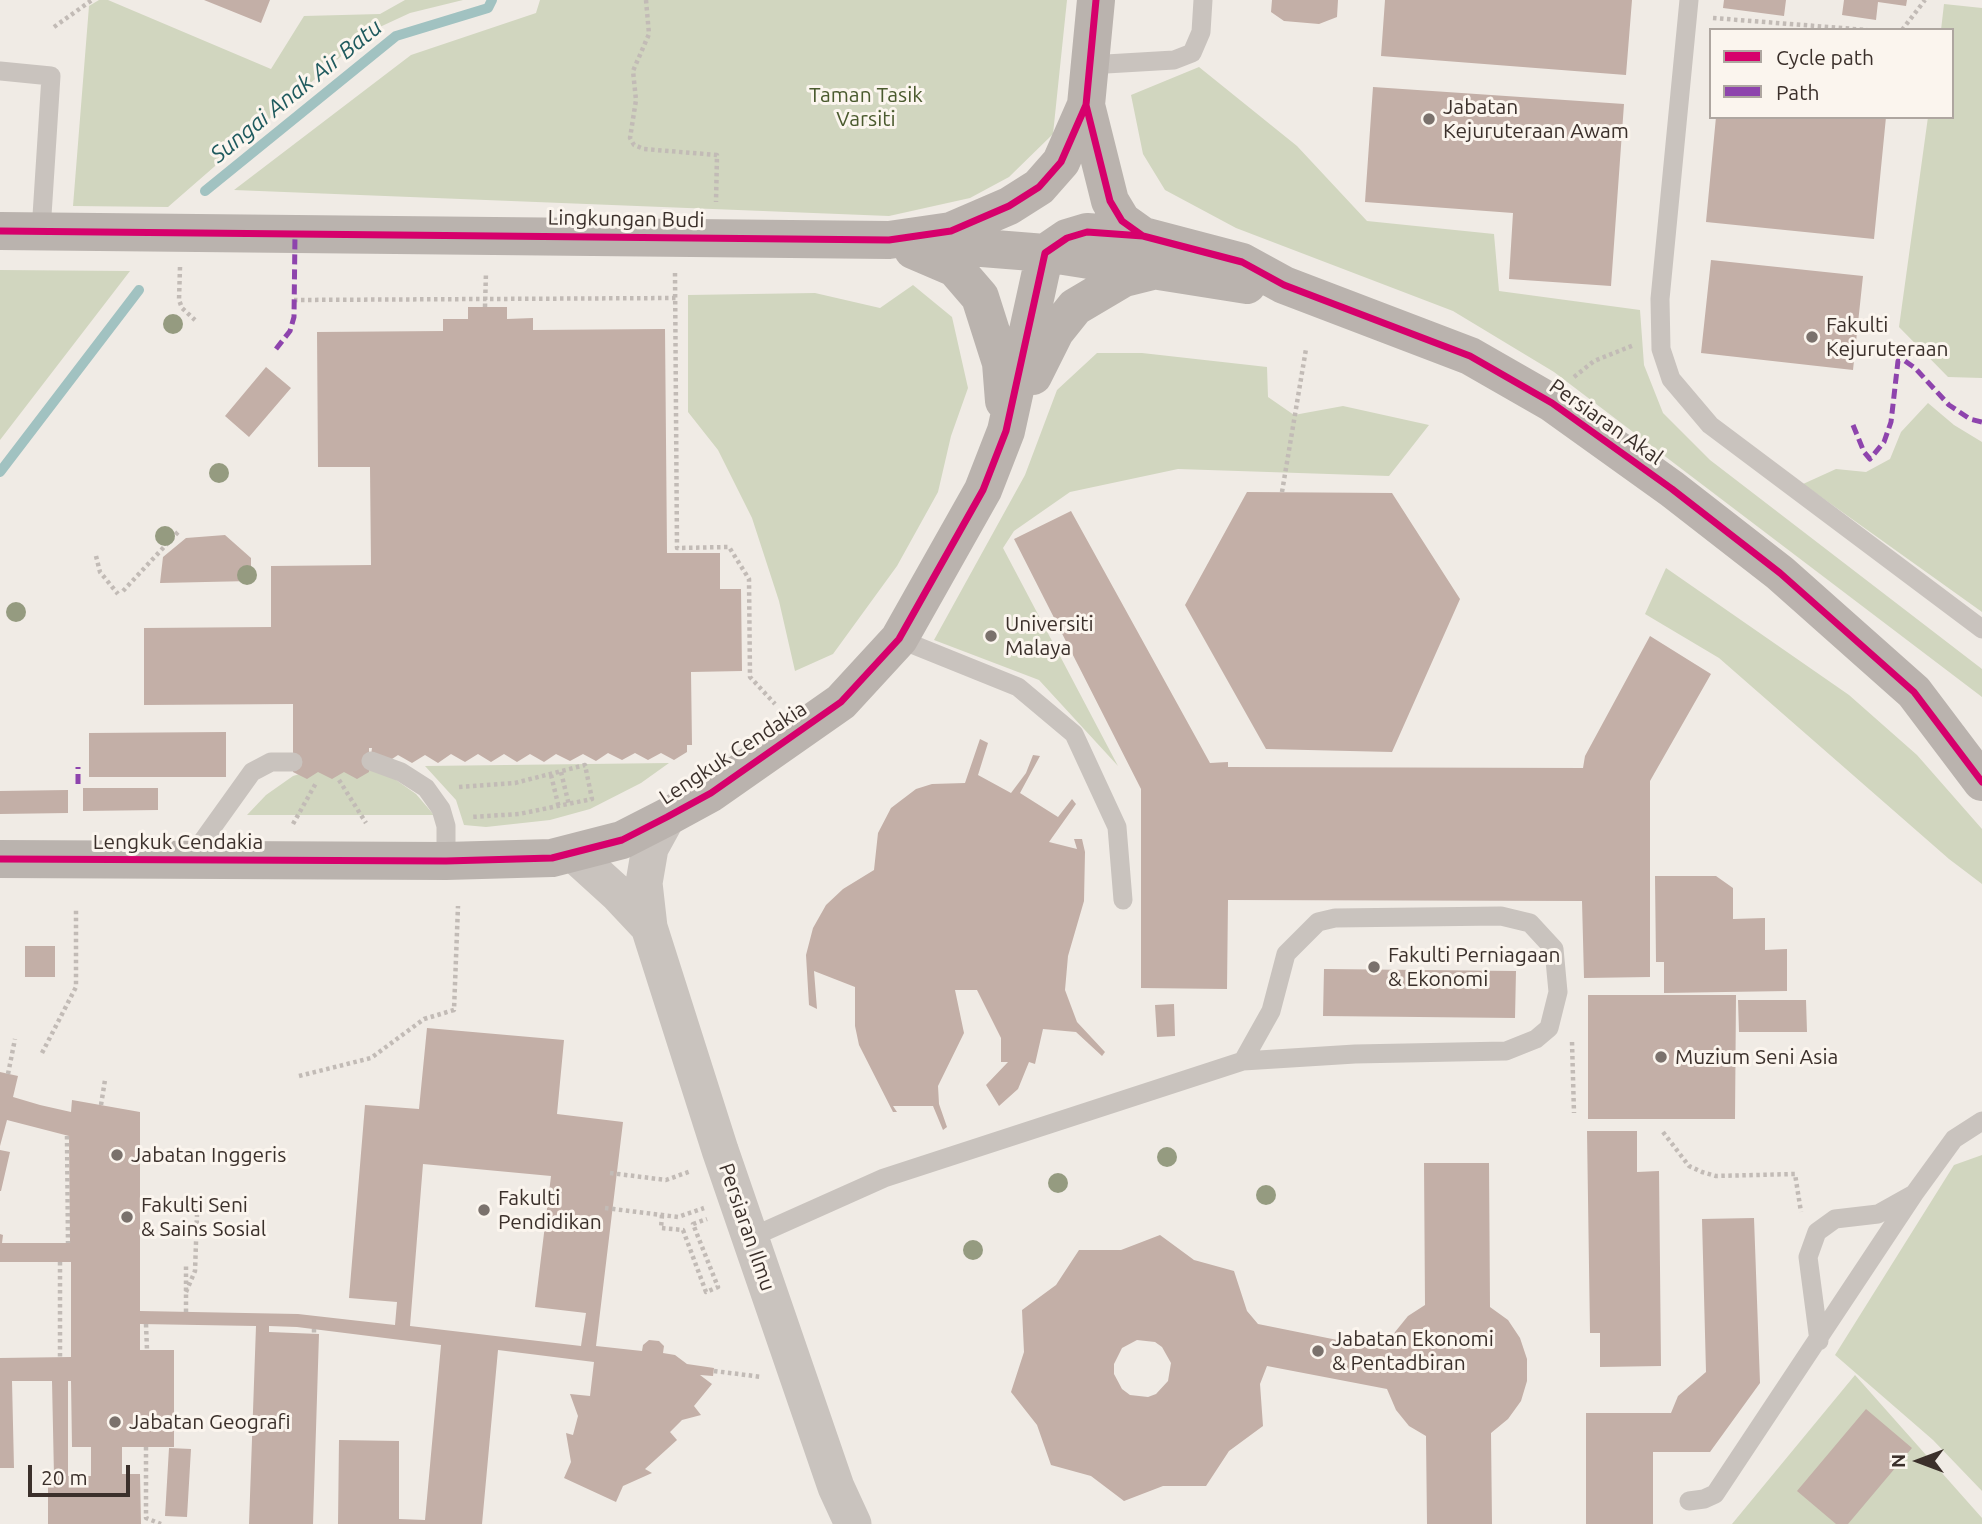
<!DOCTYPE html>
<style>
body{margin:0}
#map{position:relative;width:1982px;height:1524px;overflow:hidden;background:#f0ebe5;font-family:Ubuntu,sans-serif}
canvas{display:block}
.legend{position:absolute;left:1709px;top:28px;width:245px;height:91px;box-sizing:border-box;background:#fbf5ee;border:2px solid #aea6a0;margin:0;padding:9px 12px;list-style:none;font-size:21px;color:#3b302b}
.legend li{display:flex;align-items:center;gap:14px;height:35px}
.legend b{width:35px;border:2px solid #aea6a0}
.north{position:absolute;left:1884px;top:1426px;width:70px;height:70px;-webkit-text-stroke:5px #fbf5ee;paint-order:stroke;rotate:270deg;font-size:19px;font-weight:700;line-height:28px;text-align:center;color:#3b302b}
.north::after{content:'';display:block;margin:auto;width:24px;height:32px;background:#3b302b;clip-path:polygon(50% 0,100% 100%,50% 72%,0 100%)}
.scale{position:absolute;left:28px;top:1465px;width:102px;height:32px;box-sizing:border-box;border:4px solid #3b302b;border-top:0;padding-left:9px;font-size:21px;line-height:24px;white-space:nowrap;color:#3b302b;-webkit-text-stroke:5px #fbf5ee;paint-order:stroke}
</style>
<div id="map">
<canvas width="1982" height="1524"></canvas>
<ul class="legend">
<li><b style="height:9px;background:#d6006c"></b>Cycle path</li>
<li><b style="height:9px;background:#8e44ad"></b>Path</li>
</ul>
<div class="north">N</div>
<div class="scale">20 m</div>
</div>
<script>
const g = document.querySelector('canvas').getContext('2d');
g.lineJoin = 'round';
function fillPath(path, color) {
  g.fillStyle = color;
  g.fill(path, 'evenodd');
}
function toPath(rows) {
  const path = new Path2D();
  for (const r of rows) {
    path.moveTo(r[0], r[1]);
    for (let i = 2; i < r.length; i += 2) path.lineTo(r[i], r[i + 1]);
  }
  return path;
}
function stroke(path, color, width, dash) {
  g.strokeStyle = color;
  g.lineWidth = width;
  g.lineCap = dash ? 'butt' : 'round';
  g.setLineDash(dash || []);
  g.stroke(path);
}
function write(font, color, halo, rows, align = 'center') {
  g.font = font + ' Ubuntu,sans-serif';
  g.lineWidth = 6;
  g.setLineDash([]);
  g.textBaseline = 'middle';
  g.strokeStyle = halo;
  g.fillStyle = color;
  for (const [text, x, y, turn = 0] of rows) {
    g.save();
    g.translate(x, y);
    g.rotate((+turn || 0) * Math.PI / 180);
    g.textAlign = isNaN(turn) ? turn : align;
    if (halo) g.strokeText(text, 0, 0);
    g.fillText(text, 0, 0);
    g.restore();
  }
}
fillPath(toPath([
 [99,0,108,0,271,69,304,16,380,14,405,0,463,0,410,13,369,32,168,207,73,206,89,6],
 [540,0,1067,0,1053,134,1009,177,970,198,889,216,234,190,411,55,536,13],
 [1944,4,1982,8,1982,378,1948,377,1899,327,1928,117,1952,117,1952,30,1941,30],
 [1199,67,1297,146,1367,221,1494,234,1499,291,1640,310,1644,365,1663,413,1710,460,1982,669,1982,697,1554,372,1453,311,1236,228,1165,190,1143,154,1131,95],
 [0,270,130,271,0,440],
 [913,285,952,317,968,388,951,436,938,492,897,566,833,654,795,671,779,601,752,518,718,450,688,412,688,295,815,293,880,308],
 [1097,353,1142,353,1267,367,1268,397,1294,415,1343,406,1429,425,1389,476,1178,469,1070,492,1014,531,1003,548,1118,766,1039,680,934,640,1025,475,1057,390],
 [1928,403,1954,425,1982,442,1982,612,1803,484,1836,469,1866,472,1890,459,1901,432],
 [1666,568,1849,695,1917,755,1982,829,1982,884,1949,859,1719,658,1645,614],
 [669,763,641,783,590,809,550,820,486,827,464,825,456,800,425,766],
 [358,765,389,775,416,794,434,815,247,815,266,795,293,776,325,766],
 [1982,1155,1982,1491,1933,1440,1835,1355,1954,1165],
 [1855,1375,1982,1518,1982,1524,1732,1524]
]), '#d1d6bf');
stroke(toPath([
 [205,191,396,36,488,8,492,0],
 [0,472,139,290]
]), '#a1c2c1', 10);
fillPath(toPath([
 [204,0,270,0,261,23],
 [1272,0,1338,0,1337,17,1319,24,1284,21,1271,12],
 [1385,0,1632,0,1626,75,1381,56],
 [1724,0,1786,0,1784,16,1723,8],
 [1844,0,1907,0,1906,6,1878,2,1876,20,1842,15],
 [1373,87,1624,104,1611,286,1509,279,1513,213,1365,202],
 [1716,117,1886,117,1874,239,1706,222],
 [1711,260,1863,276,1853,370,1701,353],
 [468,307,507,307,507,319,533,318,533,330,665,329,667,553,720,553,720,589,741,589,742,671,691,672,692,745,687,745,687,752,674,760,661,753,648,760,635,753,622,760,608,753,596,761,583,754,570,761,556,754,544,762,530,754,517,762,504,754,491,762,478,754,465,762,451,754,438,763,425,755,412,763,398,755,386,763,371,755,372,748,369,748,369,772,357,779,344,772,332,779,318,772,307,779,293,772,293,704,144,705,144,628,271,627,271,566,371,565,370,467,318,467,317,332,443,331,443,319,468,319],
 [266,367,291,388,249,437,225,416],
 [1247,492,1392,493,1460,599,1392,752,1266,749,1185,605],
 [1071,511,1210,763,1228,762,1228,767,1583,768,1585,756,1650,636,1711,674,1650,781,1650,977,1584,978,1582,901,1228,900,1227,989,1141,988,1141,789,1014,539],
 [225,535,251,558,251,581,160,583,163,557,186,538],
 [226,732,226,777,89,777,89,733],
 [980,739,988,743,978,775,1011,793,1026,773,1033,755,1040,756,1020,793,1058,817,1072,799,1076,804,1049,842,1077,849,1074,839,1082,839,1085,852,1084,901,1068,956,1065,990,1077,1022,1105,1052,1102,1056,1076,1032,1043,1029,1035,1064,1029,1062,1018,1089,999,1106,986,1085,1008,1062,1001,1062,1001,1038,977,990,955,990,964,1033,938,1086,939,1104,947,1127,943,1130,933,1106,893,1106,897,1112,893,1112,859,1045,855,1026,855,987,814,971,817,1009,809,1005,806,955,813,928,826,905,843,889,874,870,878,833,891,808,916,789,932,784,965,783],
 [83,788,158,788,158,810,83,811],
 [68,790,68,813,0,814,0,791],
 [1655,876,1716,876,1733,888,1733,919,1765,918,1765,950,1787,949,1787,991,1664,993,1664,962,1656,962],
 [25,946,55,946,55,977,25,977],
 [1324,969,1516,971,1515,1018,1323,1016],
 [1588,995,1736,995,1735,1119,1588,1119],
 [1738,1000,1806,1000,1807,1032,1739,1032],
 [1174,1004,1175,1036,1157,1037,1155,1005],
 [427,1028,564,1040,557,1114,623,1122,596,1346,642,1351,643,1345,649,1340,659,1341,664,1346,663,1353,675,1355,687,1364,714,1368,713,1376,700,1375,712,1384,694,1406,701,1415,682,1420,670,1432,677,1440,645,1469,652,1473,623,1486,616,1502,564,1478,571,1462,566,1433,573,1435,578,1416,570,1394,590,1396,594,1362,498,1350,482,1524,338,1524,339,1440,399,1441,399,1519,425,1520,441,1345,297,1327,269,1326,269,1332,319,1334,313,1524,249,1524,256,1326,140,1324,140,1350,174,1350,174,1447,122,1447,122,1474,140,1474,141,1524,48,1524,48,1476,54,1476,52,1381,12,1381,14,1468,0,1468,0,1358,71,1357,71,1262,0,1262,0,1234,3,1235,2,1243,70,1243,69,1136,7,1120,0,1146,0,1072,18,1076,13,1097,40,1105,71,1112,72,1100,140,1112,140,1311,298,1314,395,1325,397,1302,349,1298,365,1105,419,1109],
 [423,1164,551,1176,535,1307,586,1313,581,1346,410,1326],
 [68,1381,71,1381,72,1447,91,1447,91,1476,68,1476],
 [1587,1131,1637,1131,1637,1172,1659,1171,1661,1366,1600,1367,1600,1333,1590,1333],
 [0,1150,10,1152,1,1191,0,1191],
 [1424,1163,1489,1163,1490,1307,1508,1320,1520,1338,1527,1359,1527,1381,1521,1401,1508,1419,1491,1433,1492,1524,1427,1524,1426,1436,1409,1426,1396,1410,1387,1389,1267,1366,1260,1384,1263,1426,1229,1451,1206,1486,1163,1486,1124,1501,1091,1476,1051,1465,1037,1425,1011,1392,1024,1352,1022,1310,1056,1285,1079,1250,1121,1250,1160,1235,1194,1260,1234,1271,1247,1311,1258,1324,1387,1350,1395,1332,1408,1316,1425,1305],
 [1137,1340,1155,1342,1162,1347,1171,1363,1168,1381,1156,1394,1148,1397,1130,1395,1122,1389,1114,1374,1114,1364,1122,1348],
 [1754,1218,1760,1383,1710,1452,1653,1452,1653,1524,1586,1524,1586,1413,1671,1413,1678,1396,1706,1372,1702,1219],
 [1866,1409,1912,1448,1848,1524,1836,1524,1797,1491],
 [169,1448,191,1449,187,1517,165,1516]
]), '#c3afa7');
stroke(toPath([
 [646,0,649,34,633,71,636,100,630,138,634,145,644,149,717,155,716,202],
 [1713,18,1867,30],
 [54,27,92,0],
 [1902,30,1925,0],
 [180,267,179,300,182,308,195,320],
 [675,273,677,548,729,547,749,579,750,677,775,704],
 [294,300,676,298],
 [485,307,486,272],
 [1574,377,1594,361,1634,345],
 [1282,492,1306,349],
 [96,556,100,572,118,594],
 [123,591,178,532],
 [561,772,569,805],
 [551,775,559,808],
 [339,780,366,823],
 [459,787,515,783,585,765,592,799,519,814,471,817],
 [293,824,316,783],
 [1572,1042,1574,1113],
 [42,1053,76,987,76,909],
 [8,1074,15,1039],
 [299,1076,371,1058,424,1019,454,1010,458,906],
 [101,1105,105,1080],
 [1663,1132,1689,1166,1702,1172,1716,1176,1795,1174,1801,1212],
 [67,1136,68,1243],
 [610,1173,666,1180,691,1171],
 [605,1208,678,1217,704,1208],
 [662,1215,661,1228,683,1230,706,1292,718,1287,693,1224,707,1219],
 [60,1262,60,1358],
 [186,1292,195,1271,197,1214,191,1199],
 [186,1312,186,1263],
 [146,1324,147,1350],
 [314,1329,314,1334],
 [714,1371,762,1377],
 [146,1447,146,1518,161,1524]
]), '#c2bbb6', 4.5, [3.5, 3.5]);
stroke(toPath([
 [1689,0,1660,299,1661,349,1671,379,1710,425,1982,629],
 [1089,65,1174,60,1192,53,1201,32,1203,0],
 [0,71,51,76,41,231],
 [899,639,1018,687,1074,734,1117,827,1123,900],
 [371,761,401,772,426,788,441,809,446,826,446,861],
 [189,860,252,772,271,762,293,762],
 [752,1237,884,1178,1243,1061,1355,1054,1506,1051,1536,1039,1549,1028,1558,992,1554,949,1530,923,1501,916,1335,918,1318,922,1286,954,1271,1011,1243,1061],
 [1819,1341,1808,1257,1817,1232,1835,1219,1878,1214,1912,1195],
 [1689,1501,1704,1499,1715,1494,1914,1194,1954,1139,1982,1121]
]), '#c9c3be', 19);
stroke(toPath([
 [574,854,618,894,649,927,644,883,650,848,667,817],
 [649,927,720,1150,836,1487,853,1524]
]), '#c9c3be', 37);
stroke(toPath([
 [1086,105,1110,201,1122,221,1143,236,1242,262,1284,285,1470,356,1552,403,1672,489,1780,573,1914,692,1982,782],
 [0,231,889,240,951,231,1009,206,1039,187,1061,162,1086,105,1096,0],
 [932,244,1045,253,1247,285],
 [913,250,955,268,980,297,1001,363,1004,401],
 [1033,376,1055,332,1075,307,1124,278,1152,271],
 [0,859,446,861,552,858,622,840,667,817,711,793,841,702,899,639,983,490,1006,431,1045,253,1067,238,1087,232,1143,236]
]), '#bab3ae', 38);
stroke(toPath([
 [276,349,290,331,294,317,295,234],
 [1853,425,1864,452,1870,459,1884,442,1891,422,1898,361,1905,361,1915,368,1949,405,1970,419,1982,422],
 [78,784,78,767]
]), '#8e44ad', 5, [10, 5]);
stroke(toPath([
 [1086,105,1110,201,1122,221,1143,236,1242,262,1284,285,1470,356,1552,403,1672,489,1780,573,1914,692,1982,782],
 [0,231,889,240,951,231,1009,206,1039,187,1061,162,1086,105,1096,0],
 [0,859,446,861,552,858,622,840,667,817,711,793,841,702,899,639,983,490,1006,431,1045,253,1067,238,1087,232,1143,236]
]), '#d6006c', 7);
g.fillStyle = '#959b80';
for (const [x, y] of [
 [173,324],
 [219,473],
 [165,536],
 [247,575],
 [16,612],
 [1167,1157],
 [1058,1183],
 [1266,1195],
 [973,1250]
]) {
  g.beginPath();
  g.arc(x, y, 10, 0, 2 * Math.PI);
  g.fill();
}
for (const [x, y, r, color] of [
 [1429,119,7,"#7a716c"],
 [1812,337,7,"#7a716c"],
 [991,636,7,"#7a716c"],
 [1374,967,7,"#7a716c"],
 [1661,1057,7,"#7a716c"],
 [117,1155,7,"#7a716c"],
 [484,1210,7,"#7a716c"],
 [127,1217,7,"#7a716c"],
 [1318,1351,7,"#7a716c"],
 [115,1422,7,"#7a716c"]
]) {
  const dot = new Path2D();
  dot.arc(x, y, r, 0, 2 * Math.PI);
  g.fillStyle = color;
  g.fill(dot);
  stroke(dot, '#fbf5ee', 2.5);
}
write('21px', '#4a5a2e', '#fbf5ee', [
 ["Taman Tasik",866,95],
 ["Varsiti",866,119]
]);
write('21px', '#3b302b', '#fbf5ee', [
 ["Jabatan",1443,107],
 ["Kejuruteraan Awam",1443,131],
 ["Fakulti",1826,325],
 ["Kejuruteraan",1826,349],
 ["Universiti",1005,624],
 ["Malaya",1005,648],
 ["Fakulti Perniagaan",1388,955],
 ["& Ekonomi",1388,979],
 ["Muzium Seni Asia",1675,1057],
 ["Jabatan Inggeris",131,1155],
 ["Fakulti",498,1198],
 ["Pendidikan",498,1222],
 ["Fakulti Seni",141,1205],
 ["& Sains Sosial",141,1229],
 ["Jabatan Ekonomi",1332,1339],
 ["& Pentadbiran",1332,1363],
 ["Jabatan Geografi",129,1422]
], 'left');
write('21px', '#3b302b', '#fbf5ee', [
 ["Lingkungan Budi",626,219,1],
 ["Persiaran Akal",1606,422,35],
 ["Lengkuk Cendakia",733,753,-33],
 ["Lengkuk Cendakia",178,842],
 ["Persiaran Ilmu",747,1227,71]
]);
write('italic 23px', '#1f5a5e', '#fbf5ee', [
 ["Sungai Anak Air Batu",296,91,-39]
]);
</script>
